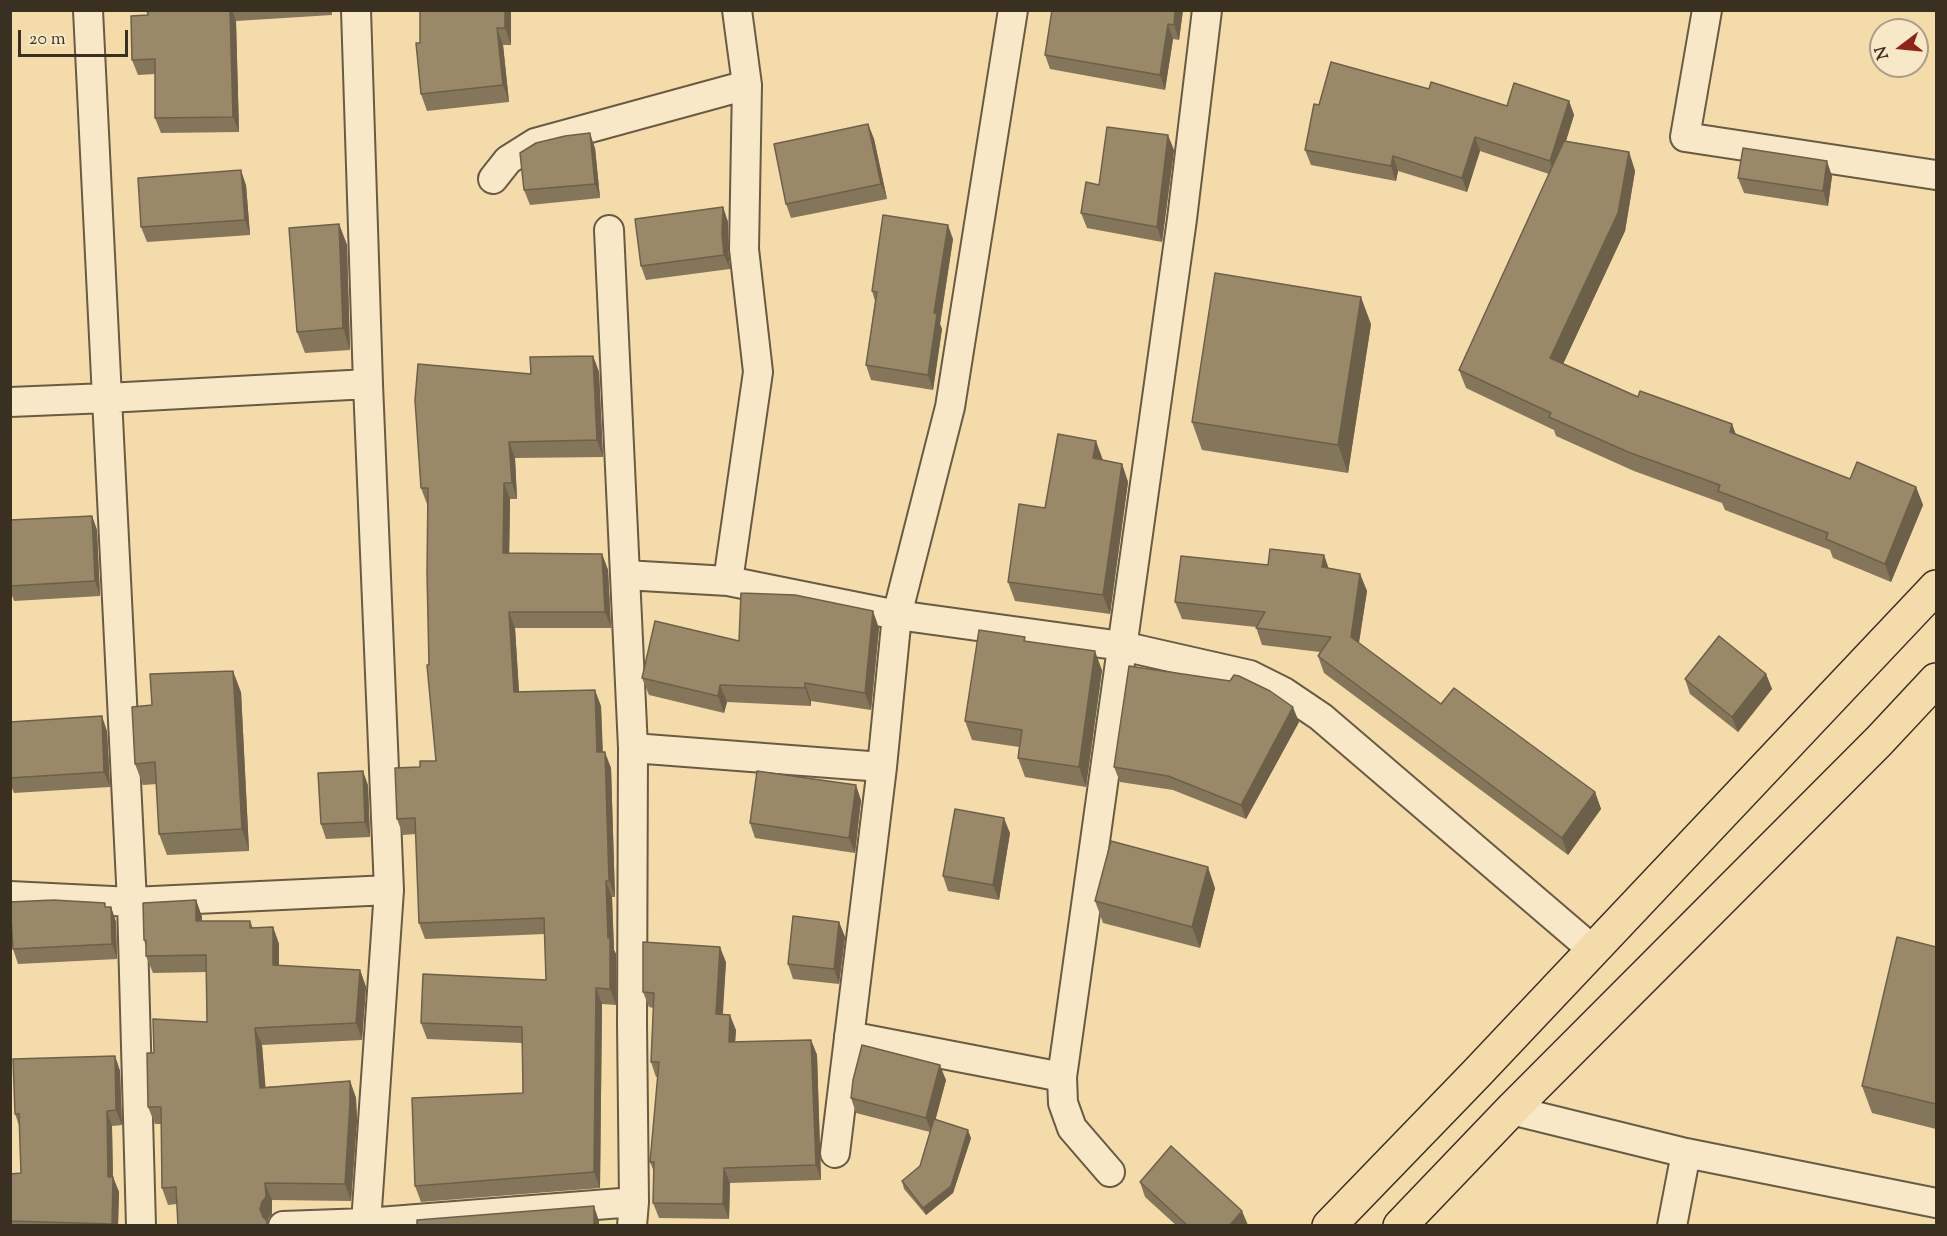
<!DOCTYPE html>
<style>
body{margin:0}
#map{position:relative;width:1947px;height:1236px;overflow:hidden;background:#f3dbaa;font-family:"Sorts Mill Goudy",serif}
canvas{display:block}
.frame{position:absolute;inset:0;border:12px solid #3a3022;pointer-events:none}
.north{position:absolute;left:1869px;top:18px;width:60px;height:60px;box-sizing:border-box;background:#f7e8c8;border:2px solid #ab9e86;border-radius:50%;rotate:254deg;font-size:16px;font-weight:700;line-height:24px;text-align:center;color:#3a3022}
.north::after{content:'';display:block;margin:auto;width:21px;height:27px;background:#8f2418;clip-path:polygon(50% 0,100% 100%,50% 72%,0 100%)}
.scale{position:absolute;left:18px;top:30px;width:110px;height:27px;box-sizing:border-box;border:3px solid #3a3022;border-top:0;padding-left:8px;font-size:18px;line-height:21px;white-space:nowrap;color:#3a3022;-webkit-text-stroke:4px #f7e8c8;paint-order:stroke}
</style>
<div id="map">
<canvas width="1947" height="1236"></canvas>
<div class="frame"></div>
<div class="north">N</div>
<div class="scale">20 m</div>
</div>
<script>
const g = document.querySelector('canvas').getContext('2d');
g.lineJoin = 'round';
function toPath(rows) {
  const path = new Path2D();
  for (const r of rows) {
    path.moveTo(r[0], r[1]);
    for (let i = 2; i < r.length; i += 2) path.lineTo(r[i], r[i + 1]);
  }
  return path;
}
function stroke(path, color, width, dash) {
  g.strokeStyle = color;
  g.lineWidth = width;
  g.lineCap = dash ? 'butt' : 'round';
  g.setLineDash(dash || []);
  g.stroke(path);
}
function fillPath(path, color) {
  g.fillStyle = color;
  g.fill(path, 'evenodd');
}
const street = toPath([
 [356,10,368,384,389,890,366,1223],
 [737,10,747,85,744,249,758,372,728,581,897,615,1122,646,1250,675,1284,692,1321,717,1593,950],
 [1707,10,1685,137,1936,175],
 [493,179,508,160,535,143,747,85],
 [609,230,633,748,632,1023,634,1202,632,1226],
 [10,402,107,398,88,10],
 [625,575,728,581],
 [633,748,882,767],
 [10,896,132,902,389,890],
 [849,1036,1062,1077],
 [1511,1110,1686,1153,1936,1203],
 [835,1153,882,767,897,615,950,407,1013,10],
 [1110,1172,1072,1128,1063,1103,1062,1077,1182,219,1207,10],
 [141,1226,132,902,107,398,368,384],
 [283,1226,366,1223,634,1202],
 [1672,1226,1686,1153]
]);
const highway = toPath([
 [1329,1226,1476,1074,1936,587],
 [1400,1226,1511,1110,1879,741,1936,680]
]);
stroke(street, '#685b44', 32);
stroke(highway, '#3a3022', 36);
stroke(street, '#f7e8c8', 28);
stroke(highway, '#f3dbaa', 33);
fillPath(toPath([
 [147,10,332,10,332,15,236,21,239,132,161,133,155,118,155,74,138,75,132,60,148,15],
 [420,10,511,10,511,45,503,45,509,102,427,111,421,94],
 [1052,10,1183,10,1179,40,1173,39,1165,90,1050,69,1045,55],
 [1429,89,1507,106,1569,101,1574,115,1566,141,1629,152,1635,171,1625,231,1563,364,1638,397,1732,424,1736,435,1850,479,1916,487,1923,505,1891,582,1833,558,1830,550,1725,510,1722,503,1634,471,1556,436,1554,430,1466,388,1459,370,1549,174,1480,151,1467,192,1398,171,1396,181,1311,165,1305,150,1319,105],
 [868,124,874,139,887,199,791,218,786,204],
 [595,148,600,198,530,205,524,190],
 [1174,150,1162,242,1087,228,1081,213,1099,185],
 [1832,176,1828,206,1744,193,1738,178],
 [246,185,250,235,147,242,141,227],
 [723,207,728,222,728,249,730,269,646,280,641,266],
 [339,224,347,245,350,350,305,353,297,332],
 [953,239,940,324,942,329,933,390,871,380,866,365,875,301,872,291],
 [1371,324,1348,473,1202,450,1192,422],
 [593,356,599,372,603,457,515,458,517,499,510,499,509,553,602,554,608,570,611,628,515,628,519,692,601,706,603,752,611,768,615,897,612,897,614,950,616,954,616,1005,602,1004,600,1188,421,1202,415,1186,523,1093,522,1043,427,1039,421,1023,546,980,545,934,425,939,419,923,416,834,403,835,397,819,436,761,429,665,428,504,427,504,421,488,531,374],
 [1103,460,1122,464,1128,482,1110,614,1015,601,1008,582,1045,508],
 [92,516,97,530,100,596,14,601,10,590,10,520],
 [1324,555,1328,568,1360,574,1367,591,1359,643,1441,704,1595,792,1601,809,1568,855,1324,673,1318,656,1320,652,1262,645,1256,627,1182,619,1175,602,1268,565],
 [879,628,871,710,811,701,811,706,727,702,724,713,649,695,642,678,739,641],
 [1026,641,1102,670,1086,787,1025,777,1018,758,1019,747,972,740,965,721],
 [1766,674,1772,689,1738,732,1690,694,1685,679],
 [241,692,249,851,167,855,159,834,157,784,143,785,135,764,152,705],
 [1299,722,1246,819,1173,790,1120,782,1114,767],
 [107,731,110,787,14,793,10,784,10,778],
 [368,785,370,837,326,839,321,824],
 [861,800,855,853,755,838,750,823],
 [1010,833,999,900,948,891,943,876],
 [1215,888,1200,948,1103,923,1095,901],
 [196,900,202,917,202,921,250,921,253,928,273,927,279,944,279,966,360,970,366,987,362,1040,262,1045,265,1087,350,1081,356,1098,357,1120,351,1201,272,1200,272,1214,268,1219,267,1223,177,1204,168,1205,162,1188,161,1124,155,1124,148,1107,154,1053,207,1022,206,972,153,973,146,956,146,947,144,940],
 [107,907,111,907,116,922,117,959,18,964,13,949],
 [839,922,845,937,839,984,793,979,788,964],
 [1936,947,1936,1129,1872,1113,1862,1086],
 [726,962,722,1015,736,1030,735,1042,811,1040,817,1055,821,1180,730,1183,729,1219,659,1218,653,1203,654,1172,650,1162,658,1077,656,1077,651,1062,654,1008,649,1007,643,992],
 [115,1056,120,1071,122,1125,112,1126,113,1177,119,1192,118,1226,10,1226,10,1174,21,1173,20,1128,15,1114],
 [946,1080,935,1120,971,1138,953,1193,926,1215,904,1189,902,1181,920,1166,930,1132,856,1113,851,1098],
 [1140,1182,1248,1225,1177,1226,1145,1197]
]), '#84765a');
fillPath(toPath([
 [230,10,232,10,236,21,239,132,233,117],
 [505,10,511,10,511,45,505,28],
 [1175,10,1183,10,1179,40,1174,25],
 [1168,24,1173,39,1165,90,1160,75],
 [497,28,503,45,509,102,503,85],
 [1569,101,1574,115,1555,176,1550,161],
 [868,124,874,139,887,199,881,184],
 [590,133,595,148,600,198,595,184],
 [1168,135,1174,150,1162,242,1157,227],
 [1475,137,1480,151,1467,192,1462,178],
 [1629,152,1635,171,1625,231,1557,377,1550,358],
 [1393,156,1398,171,1396,181,1391,166],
 [1827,161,1832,176,1828,206,1823,191],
 [241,170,246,185,250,235,245,220],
 [723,207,728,222,728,249,730,269,724,255,722,234],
 [339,224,347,245,350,350,343,328],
 [948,225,953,239,940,324,942,329,933,390,928,375,934,313],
 [1361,297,1371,324,1348,473,1338,445],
 [593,356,599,372,603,457,597,440],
 [1732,424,1739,443,1730,432],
 [1096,441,1103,460,1093,458],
 [509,442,515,458,517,499,512,483],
 [1122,464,1128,482,1110,614,1103,595],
 [504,483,510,499,509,569,503,553],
 [1916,487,1923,505,1891,582,1885,564],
 [92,516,97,530,100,596,95,581],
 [602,554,608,570,611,628,605,612],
 [1324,555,1330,572,1322,567],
 [1360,574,1367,591,1357,654,1351,637],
 [873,611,879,628,871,710,865,693],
 [509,612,515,628,520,708,514,692],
 [1095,651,1102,670,1086,787,1079,767],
 [233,671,241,692,249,851,242,829],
 [1766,674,1772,689,1738,732,1732,717],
 [805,683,811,701,811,706,805,688],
 [720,685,727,702,724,713,718,696],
 [595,690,601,706,603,768,597,752],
 [1293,707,1299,722,1246,819,1241,805],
 [102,716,107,731,110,787,104,772],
 [605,752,611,768,615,897,609,880],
 [363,771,368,785,370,837,365,822],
 [856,785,861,800,855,853,849,838],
 [1595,792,1601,809,1568,855,1562,838],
 [1004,818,1010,833,999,900,993,885],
 [1208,867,1215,888,1200,948,1192,927],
 [606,881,612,897,614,950,616,954,616,1005,610,989],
 [196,900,202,917,202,938,196,921],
 [111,907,116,922,117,959,112,944],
 [839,922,845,937,839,984,834,969],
 [273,927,279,944,279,982,273,965],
 [720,947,726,962,722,1029,716,1014],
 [360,970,366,987,362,1040,356,1023],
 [596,988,602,1004,600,1188,594,1172],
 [730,1015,736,1030,734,1057,729,1042],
 [255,1028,262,1045,267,1104,260,1088],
 [811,1040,817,1055,821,1180,816,1165],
 [115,1056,120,1071,122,1125,116,1110],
 [940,1065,946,1080,932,1133,926,1118],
 [350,1081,356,1098,357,1120,351,1201,345,1184],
 [107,1111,112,1126,113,1186,113,1177,119,1192,118,1226,113,1226,112,1224,108,1177],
 [968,1130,971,1138,953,1193,926,1215,923,1208],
 [724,1168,730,1183,729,1219,723,1204],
 [265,1183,272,1200,272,1214,268,1219,267,1223,268,1226,266,1226,260,1209],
 [594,1206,599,1221,599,1226,594,1226],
 [1242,1211,1248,1225,1229,1226]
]), '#6c604a');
const building = toPath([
 [147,10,230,10,233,117,155,118,155,59,132,60,131,16,148,15,147,10],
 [420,10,505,10,505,28,497,28,503,85,421,94,416,43,420,43,420,10],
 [1052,10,1175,10,1174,25,1168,24,1160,75,1045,55,1052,10],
 [1331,62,1429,89,1431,82,1507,106,1514,83,1569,101,1550,161,1475,137,1462,178,1393,156,1391,166,1305,150,1314,104,1319,105,1331,62],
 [868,124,881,184,786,204,774,144,868,124],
 [1107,127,1168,135,1157,227,1081,213,1086,182,1099,185,1107,127],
 [590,133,595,184,524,190,520,153,536,143,565,136,590,133],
 [1564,141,1629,152,1618,213,1550,358,1638,397,1640,391,1732,424,1730,432,1850,479,1857,462,1916,487,1885,564,1826,539,1828,533,1718,491,1720,485,1628,452,1549,417,1551,413,1459,370,1564,141],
 [1743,148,1827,161,1823,191,1738,178,1743,148],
 [241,170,245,220,141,227,138,178,241,170],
 [723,207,722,234,724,255,641,266,635,219,723,207],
 [883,215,948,225,934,313,937,314,928,375,866,365,877,292,872,291,883,215],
 [339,224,343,328,297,332,289,228,339,224],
 [1215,273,1361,297,1338,445,1192,422,1215,273],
 [593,356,597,440,509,442,512,483,504,483,503,553,602,554,605,612,509,612,514,692,595,690,597,752,605,752,609,880,606,881,608,938,610,938,610,989,596,988,594,1172,415,1186,412,1098,523,1093,522,1027,421,1023,423,974,546,980,544,918,419,923,415,818,397,819,395,768,420,767,420,761,436,761,427,665,429,665,427,572,428,488,421,488,415,400,418,364,531,374,530,357,593,356],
 [1058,434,1096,441,1093,458,1122,464,1103,595,1008,582,1019,504,1045,508,1058,434],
 [92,516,95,581,10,586,10,520,92,516],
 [1270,549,1324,555,1322,567,1360,574,1351,637,1441,704,1454,688,1595,792,1562,838,1318,656,1331,637,1256,628,1265,612,1175,602,1181,556,1268,565,1270,549],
 [741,593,795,595,873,611,865,693,805,683,805,688,720,685,718,696,642,678,655,621,739,641,741,593],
 [979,630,1025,637,1024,641,1095,651,1079,767,1018,758,1022,730,965,721,979,630],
 [1719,636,1766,674,1732,717,1685,679,1719,636],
 [1129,666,1230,681,1234,675,1239,676,1270,691,1293,707,1241,805,1168,776,1114,767,1129,666],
 [233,671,242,829,159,834,155,762,135,764,132,707,152,705,150,674,233,671],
 [102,716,104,772,10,778,10,722,102,716],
 [363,771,365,822,321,824,318,773,363,771],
 [757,771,856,785,849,838,750,823,757,771],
 [955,809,1004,818,993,885,943,876,955,809],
 [1111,841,1208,867,1192,927,1095,901,1111,841],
 [53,900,105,903,105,907,111,907,112,944,13,949,10,902,53,900],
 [196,900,196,921,250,921,250,928,273,927,273,965,360,970,356,1023,255,1028,260,1088,350,1081,350,1103,345,1184,265,1183,266,1197,262,1202,260,1209,263,1217,267,1221,267,1226,178,1226,176,1187,162,1188,161,1107,148,1107,147,1053,154,1053,153,1019,207,1022,206,955,146,956,146,940,144,940,143,903,196,900],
 [793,916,839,922,834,969,788,964,793,916],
 [1897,937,1936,947,1936,1104,1862,1086,1897,937],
 [643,942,720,947,716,1014,730,1015,729,1042,811,1040,816,1165,724,1168,723,1204,653,1203,654,1162,650,1162,659,1062,651,1062,654,993,643,992,643,942],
 [862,1045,940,1065,926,1118,851,1098,853,1080,862,1045],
 [115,1056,116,1110,107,1111,108,1177,113,1177,112,1224,10,1221,10,1174,21,1173,19,1114,15,1114,13,1059,115,1056],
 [934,1119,968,1130,951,1186,923,1208,902,1181,920,1166,934,1119],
 [1171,1146,1242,1211,1229,1226,1188,1226,1140,1182,1171,1146],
 [594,1206,594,1226,417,1226,417,1220,594,1206]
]);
fillPath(building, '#9a8969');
stroke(building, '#6c604a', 1.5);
</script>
